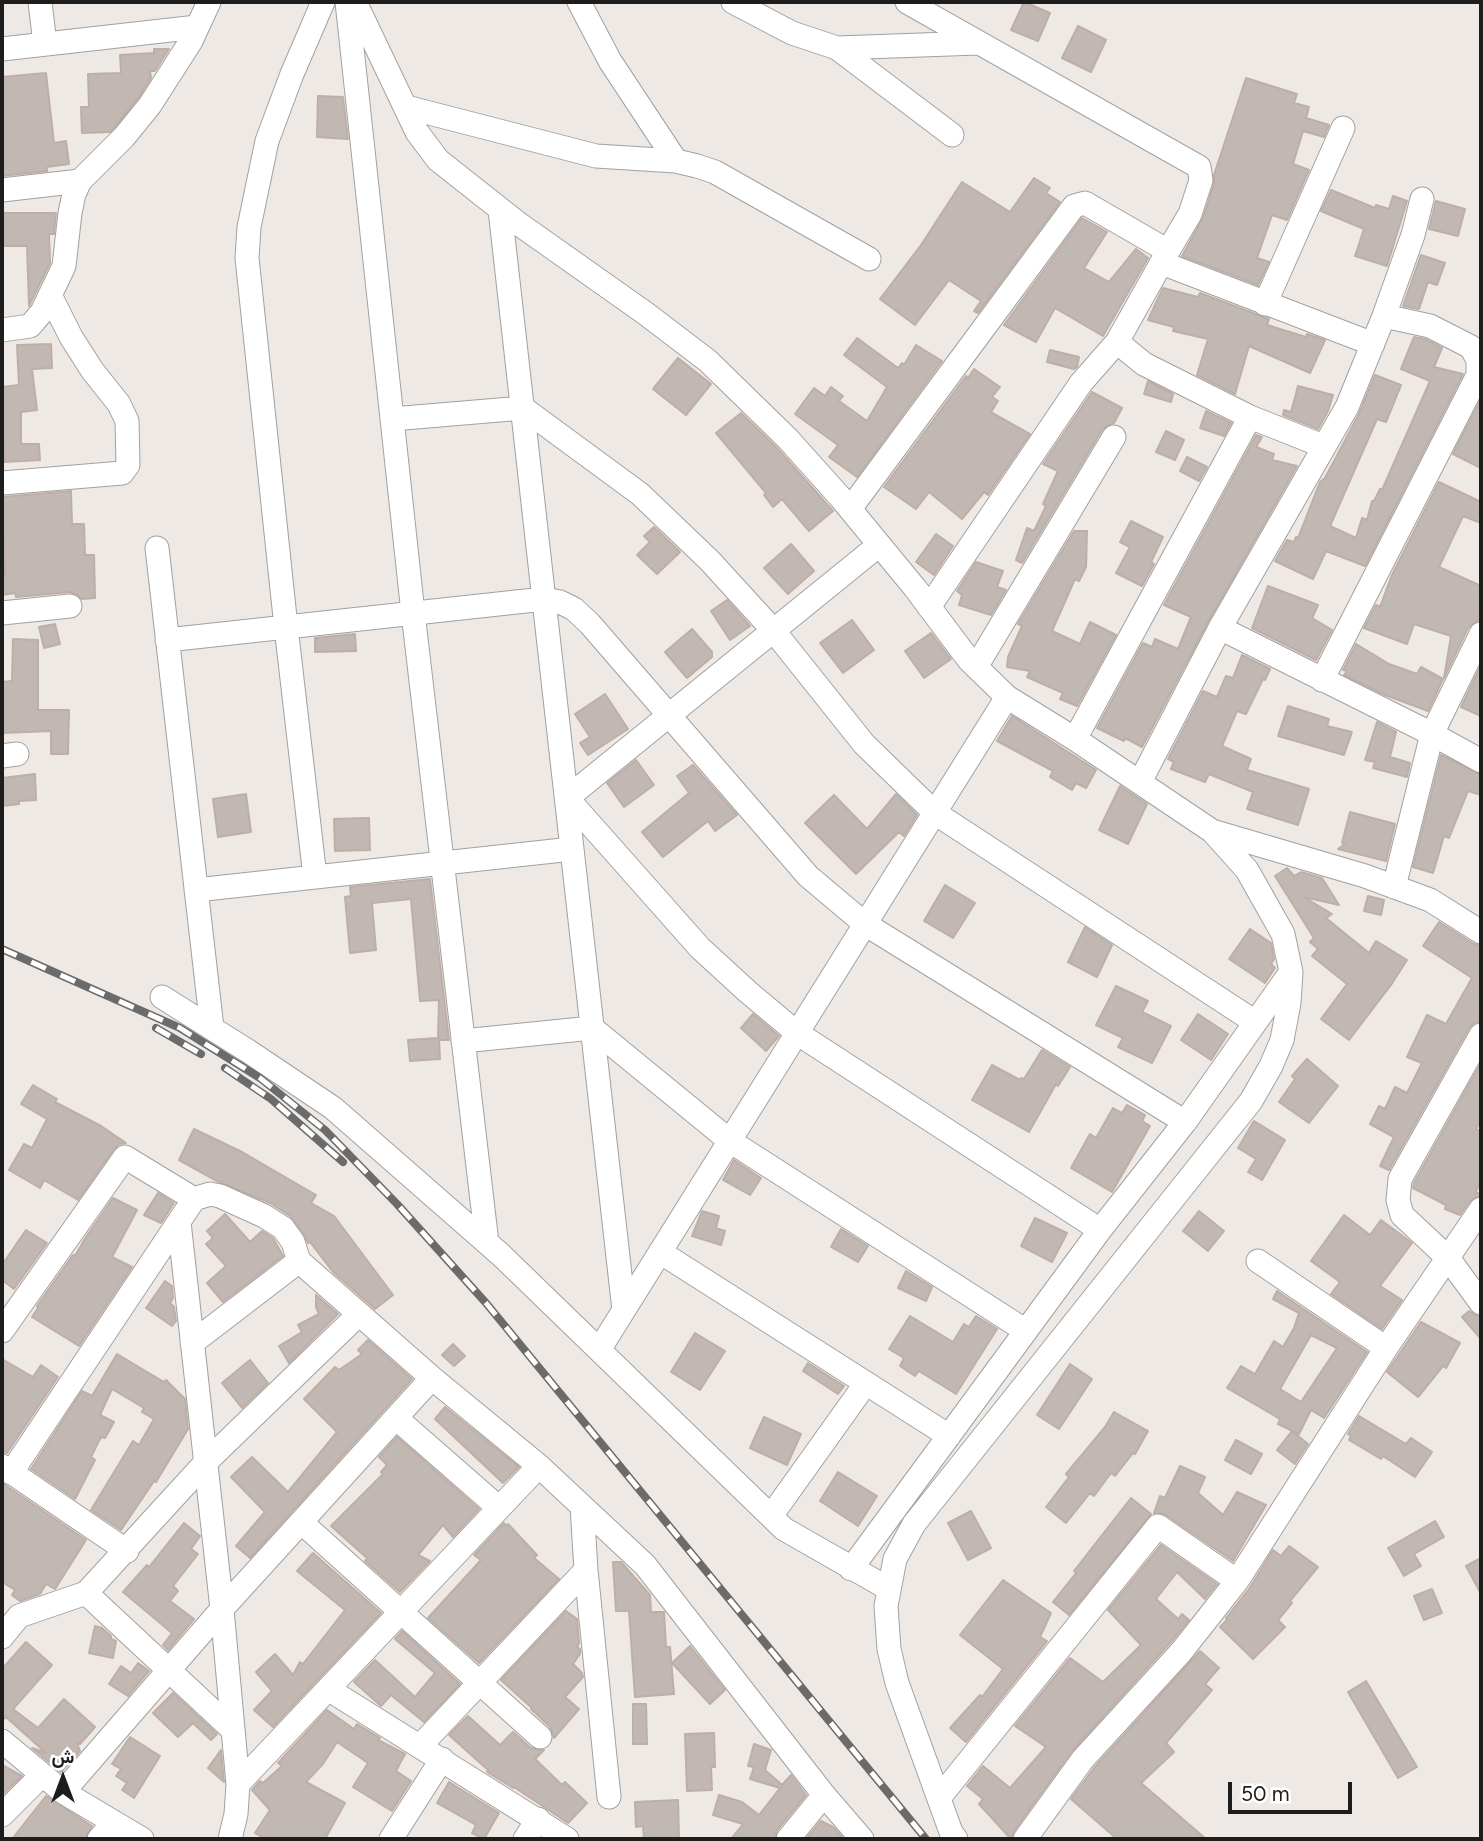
<!DOCTYPE html>
<meta charset="utf-8">
<style>
body{margin:0}
#map{position:relative;width:1483px;height:1841px;overflow:hidden;background:#eee9e4;font-family:Figtree,Vazirmatn,sans-serif}
canvas{display:block}
.frame{position:absolute;inset:0;border:4px solid #1d1d1d;pointer-events:none}
.north{position:absolute;left:28px;top:1743px;width:70px;height:70px;-webkit-text-stroke:5px #fff;paint-order:stroke;rotate:0deg;font-size:19px;font-weight:700;line-height:28px;text-align:center;color:#1d1d1d}
.north::after{content:'';display:block;margin:auto;width:24px;height:32px;background:#1d1d1d;clip-path:polygon(50% 0,100% 100%,50% 72%,0 100%)}
.scale{position:absolute;left:1228px;top:1782px;width:124px;height:32px;box-sizing:border-box;border:4px solid #1d1d1d;border-top:0;padding-left:9px;font-size:21px;line-height:24px;white-space:nowrap;color:#1d1d1d;-webkit-text-stroke:5px #fff;paint-order:stroke}
</style>
<div id="map">
<canvas width="1483" height="1841"></canvas>
<div class="frame"></div>
<div class="north">ش</div>
<div class="scale">50 m</div>
</div>
<script>
const g = document.querySelector('canvas').getContext('2d');
g.lineJoin = 'round';
function fillPath(path, color) {
  g.fillStyle = color;
  g.fill(path, 'evenodd');
}
function toPath(rows) {
  const path = new Path2D();
  for (const r of rows) {
    path.moveTo(r[0], r[1]);
    for (let i = 2; i < r.length; i += 2) path.lineTo(r[i], r[i + 1]);
  }
  return path;
}
function stroke(path, color, width, dash) {
  g.strokeStyle = color;
  g.lineWidth = width;
  g.lineCap = dash ? 'butt' : 'round';
  g.setLineDash(dash || []);
  g.stroke(path);
}
const building = toPath([
 [1024,2,1050,13,1038,41,1011,30,1024,2],
 [1078,26,1106,40,1091,72,1062,58,1078,26],
 [154,49,169,49,155,71,150,71,151,78,139,97,114,128,110,132,82,133,81,107,89,107,88,74,121,73,120,55,154,53,154,49],
 [46,73,54,143,66,141,69,164,47,167,47,171,2,176,2,77,46,73],
 [1246,78,1297,94,1294,103,1309,107,1306,118,1329,125,1324,137,1303,131,1293,164,1309,170,1287,220,1272,215,1257,258,1269,262,1258,285,1182,256,1203,218,1214,184,1214,175,1246,78],
 [318,96,343,97,348,139,317,137,318,96],
 [1034,178,1050,188,1046,193,1060,202,978,313,974,311,981,301,949,280,915,325,880,299,921,245,962,182,1010,212,1034,178],
 [1331,190,1375,208,1376,205,1389,209,1393,196,1407,201,1387,266,1355,256,1364,229,1321,211,1331,190],
 [1436,201,1465,209,1458,236,1429,229,1436,201],
 [2,213,56,213,54,234,49,234,50,263,29,306,27,246,2,246,2,213],
 [1082,218,1107,232,1084,268,1109,282,1136,249,1148,258,1103,336,1055,308,1036,342,1004,325,1082,218],
 [1421,255,1445,263,1437,285,1428,282,1419,309,1403,306,1421,255],
 [1163,288,1198,297,1200,293,1269,319,1267,325,1306,337,1307,334,1325,340,1310,373,1249,346,1235,394,1197,375,1208,339,1173,331,1174,327,1148,320,1163,288],
 [1414,337,1425,339,1442,348,1434,367,1463,374,1365,566,1326,551,1313,579,1275,561,1287,540,1294,542,1296,537,1298,538,1320,482,1325,478,1359,414,1375,375,1401,385,1386,422,1377,419,1330,526,1356,538,1362,518,1367,520,1372,501,1374,501,1380,489,1382,490,1430,381,1401,369,1414,337],
 [857,338,898,368,902,363,904,365,916,345,942,361,857,477,829,457,838,445,795,414,814,388,825,396,831,387,843,396,839,401,867,421,887,387,844,355,857,338],
 [51,344,52,368,32,369,37,410,21,412,21,444,39,444,40,460,4,462,2,387,19,385,17,345,51,344],
 [1050,350,1079,357,1077,367,1074,369,1047,362,1050,350],
 [678,358,711,384,686,415,653,389,678,358],
 [974,369,1000,387,992,397,998,401,991,412,1030,434,988,495,984,492,962,519,929,492,916,509,884,487,966,376,968,378,974,369],
 [1148,381,1173,394,1171,402,1144,394,1148,381],
 [1298,386,1333,395,1328,411,1318,429,1283,415,1284,410,1291,412,1298,386],
 [1092,392,1122,408,1114,423,1108,425,1102,430,1022,563,1016,560,1027,528,1034,531,1046,506,1043,504,1058,471,1043,464,1092,392],
 [1481,399,1481,468,1453,454,1481,399],
 [1206,411,1231,423,1224,436,1200,428,1206,411],
 [741,413,778,449,833,511,809,531,782,499,773,507,764,495,766,493,716,433,741,413],
 [1166,431,1184,440,1175,460,1156,452,1166,431],
 [1256,435,1262,437,1256,447,1274,454,1272,460,1297,466,1208,622,1142,747,1125,738,1124,741,1097,728,1143,643,1152,647,1155,639,1178,649,1191,617,1164,605,1256,435],
 [1187,457,1207,467,1199,481,1180,471,1187,457],
 [1439,482,1481,502,1481,523,1463,516,1439,567,1481,586,1481,615,1479,620,1468,628,1444,678,1451,636,1414,624,1407,644,1364,628,1376,605,1380,607,1392,575,1439,482],
 [71,491,72,524,84,524,85,555,94,555,95,598,82,599,76,594,69,592,16,597,15,593,2,595,2,576,5,575,2,497,71,491],
 [1131,521,1163,537,1151,562,1154,564,1142,586,1116,573,1130,547,1120,542,1131,521],
 [654,527,680,552,657,574,637,555,650,542,644,536,654,527],
 [1074,531,1087,531,1086,567,1079,581,1075,579,1052,631,1080,644,1090,622,1116,635,1077,706,1060,699,1063,693,1027,677,1030,671,1007,667,1008,657,1022,626,1018,624,1074,531],
 [936,534,953,546,934,575,916,562,936,534],
 [791,544,814,571,788,594,764,568,791,544],
 [976,562,1003,571,997,587,1006,590,991,615,959,605,962,595,957,591,976,562],
 [1268,586,1318,605,1312,618,1332,630,1316,660,1252,628,1268,586],
 [727,600,750,626,730,640,711,611,727,600],
 [852,620,874,650,843,673,820,643,852,620],
 [55,624,60,644,44,648,39,627,55,624],
 [692,629,712,652,712,657,687,678,665,652,692,629],
 [931,633,951,659,924,678,905,651,931,633],
 [355,634,356,651,315,652,315,638,355,634],
 [13,639,38,640,38,710,69,710,68,754,51,754,51,731,2,733,2,682,12,681,13,639],
 [1356,644,1389,664,1417,674,1421,667,1443,679,1428,711,1385,695,1344,675,1347,671,1343,670,1356,644],
 [1242,655,1270,669,1265,680,1263,679,1246,714,1237,711,1222,746,1251,759,1247,770,1309,789,1298,825,1247,809,1253,792,1209,774,1205,782,1171,769,1174,762,1168,759,1203,691,1217,697,1226,676,1233,678,1242,655],
 [1481,665,1481,716,1461,707,1481,665],
 [605,694,628,729,588,755,580,743,590,737,575,714,605,694],
 [1288,706,1329,719,1327,726,1352,732,1344,755,1278,736,1288,706],
 [1012,716,1096,770,1086,788,1076,783,1072,790,1050,777,1053,771,997,741,1012,716],
 [1377,722,1396,732,1390,757,1410,763,1407,777,1373,768,1375,762,1365,760,1377,722],
 [1441,755,1481,775,1481,795,1468,791,1449,838,1444,836,1433,873,1413,867,1441,755],
 [636,760,654,785,624,807,607,783,636,760],
 [693,765,737,815,715,831,708,821,663,857,642,832,689,793,677,776,693,765],
 [35,774,36,800,19,801,19,804,2,806,2,778,35,774],
 [1120,786,1147,804,1128,844,1099,830,1120,786],
 [246,794,251,832,218,837,213,799,246,794],
 [896,794,917,815,904,836,899,832,856,874,805,823,834,795,867,829,896,794],
 [1350,812,1395,824,1386,861,1338,849,1345,844,1342,843,1350,812],
 [369,818,370,850,335,851,334,819,369,818],
 [1287,868,1294,876,1301,872,1322,878,1339,905,1304,897,1332,914,1326,918,1369,953,1376,941,1407,960,1391,985,1349,1040,1321,1019,1347,984,1312,956,1318,949,1310,942,1314,938,1275,876,1287,868],
 [430,879,449,1040,439,1040,440,1059,410,1061,408,1040,438,1038,439,1000,420,1001,411,899,372,903,376,950,350,953,345,897,351,896,350,887,430,879],
 [945,885,975,903,953,938,924,921,945,885],
 [1368,896,1384,900,1381,915,1364,911,1368,896],
 [1439,922,1474,944,1481,946,1481,1021,1474,1023,1469,1028,1389,1170,1380,1166,1394,1137,1370,1124,1379,1106,1385,1109,1395,1087,1407,1093,1422,1063,1407,1057,1427,1015,1446,1024,1472,978,1423,946,1439,922],
 [1085,927,1112,945,1097,977,1068,962,1085,927],
 [1250,929,1271,943,1274,959,1271,964,1275,968,1265,983,1229,959,1250,929],
 [1116,986,1148,1001,1142,1012,1171,1026,1152,1063,1118,1047,1123,1038,1096,1025,1116,986],
 [753,1014,779,1036,766,1051,741,1028,753,1014],
 [1198,1014,1228,1034,1211,1060,1181,1040,1198,1014],
 [1042,1050,1070,1067,1058,1086,1056,1084,1029,1132,972,1100,992,1065,1020,1080,1021,1078,1024,1079,1042,1050],
 [1307,1059,1338,1086,1309,1123,1279,1102,1295,1079,1292,1076,1307,1059],
 [1481,1063,1481,1119,1476,1129,1481,1132,1481,1179,1476,1192,1481,1195,1470,1201,1460,1215,1445,1209,1446,1205,1413,1188,1414,1183,1481,1063],
 [33,1085,57,1099,55,1102,101,1126,126,1143,119,1144,114,1149,78,1200,44,1180,40,1188,9,1170,24,1144,32,1148,47,1119,21,1104,33,1085],
 [1127,1105,1145,1115,1142,1121,1150,1126,1112,1192,1071,1168,1090,1134,1096,1138,1113,1108,1122,1113,1127,1105],
 [1254,1121,1285,1140,1262,1180,1248,1172,1256,1159,1238,1148,1254,1121],
 [194,1129,242,1152,316,1195,311,1203,334,1216,393,1295,375,1309,333,1272,310,1242,308,1243,304,1234,290,1216,270,1203,217,1181,179,1160,194,1129],
 [734,1160,761,1178,750,1195,723,1180,734,1160],
 [158,1193,174,1203,161,1223,144,1215,158,1193],
 [113,1198,137,1210,112,1257,132,1267,79,1346,32,1317,38,1308,37,1306,73,1255,75,1256,86,1237,113,1198],
 [702,1211,719,1216,716,1228,725,1231,721,1245,692,1236,702,1211],
 [1199,1211,1224,1231,1208,1251,1183,1231,1199,1211],
 [225,1214,250,1242,262,1231,273,1238,283,1256,223,1302,207,1283,226,1266,206,1244,213,1238,207,1231,225,1214],
 [1344,1215,1370,1235,1381,1220,1412,1243,1380,1286,1402,1300,1382,1329,1331,1294,1340,1282,1311,1261,1344,1215],
 [1035,1218,1067,1233,1052,1262,1021,1246,1035,1218],
 [841,1229,868,1246,858,1262,831,1247,841,1229],
 [26,1230,47,1243,14,1289,2,1280,2,1265,26,1230],
 [906,1271,932,1287,926,1301,898,1288,906,1271],
 [165,1281,172,1286,173,1298,170,1303,174,1307,176,1321,172,1326,146,1308,165,1281],
 [1277,1291,1367,1352,1324,1418,1311,1410,1299,1434,1278,1424,1280,1419,1227,1388,1241,1366,1255,1374,1274,1341,1283,1347,1294,1328,1299,1313,1273,1299,1277,1291],
 [1311,1335,1337,1348,1301,1402,1280,1389,1311,1335],
 [316,1295,338,1314,289,1363,279,1346,302,1332,298,1325,319,1314,316,1307,316,1295],
 [1469,1311,1475,1315,1481,1317,1481,1339,1462,1317,1469,1311],
 [910,1316,953,1342,964,1324,969,1327,976,1316,997,1329,956,1394,919,1371,915,1376,900,1366,904,1358,889,1349,910,1316],
 [1421,1322,1460,1343,1446,1368,1443,1366,1418,1397,1387,1372,1421,1322],
 [695,1333,725,1351,700,1390,671,1372,695,1333],
 [368,1340,412,1379,250,1558,236,1546,265,1512,231,1477,252,1457,288,1492,337,1432,304,1399,335,1367,339,1370,362,1354,358,1350,368,1340],
 [453,1344,465,1356,454,1366,442,1355,453,1344],
 [117,1354,164,1382,166,1380,185,1399,188,1429,156,1482,154,1481,121,1530,91,1510,133,1441,139,1445,154,1419,142,1412,144,1408,112,1389,100,1415,114,1422,105,1438,101,1437,91,1457,95,1460,75,1499,31,1469,82,1391,92,1396,117,1354],
 [2,1359,33,1377,41,1365,58,1377,7,1453,2,1452,2,1359],
 [250,1360,268,1383,242,1408,222,1383,250,1360],
 [808,1363,844,1386,838,1394,803,1371,808,1363],
 [1070,1364,1092,1379,1059,1429,1037,1415,1070,1364],
 [445,1407,519,1467,503,1483,435,1419,445,1407],
 [1114,1412,1148,1431,1135,1454,1133,1453,1115,1476,1111,1473,1094,1496,1090,1493,1066,1523,1046,1507,1069,1477,1066,1474,1105,1427,1114,1412],
 [1359,1416,1406,1444,1411,1438,1432,1452,1415,1477,1383,1456,1381,1459,1349,1440,1351,1436,1348,1434,1359,1416],
 [764,1417,801,1434,787,1465,750,1448,764,1417],
 [1292,1431,1308,1444,1295,1464,1277,1450,1292,1431],
 [397,1437,479,1509,453,1537,443,1525,418,1555,430,1561,400,1592,365,1561,367,1558,331,1526,383,1474,381,1472,387,1465,379,1457,397,1437],
 [1236,1440,1262,1454,1251,1474,1225,1460,1236,1440],
 [1180,1466,1205,1477,1198,1493,1223,1515,1237,1492,1266,1505,1233,1561,1166,1515,1154,1513,1160,1496,1165,1498,1180,1466],
 [838,1472,877,1496,858,1526,820,1501,838,1472],
 [2,1483,86,1540,55,1589,46,1584,40,1594,20,1601,12,1595,15,1590,2,1582,2,1483],
 [1131,1498,1151,1514,1069,1615,1053,1602,1076,1573,1074,1571,1131,1498],
 [971,1511,991,1548,968,1560,948,1523,971,1511],
 [1435,1521,1444,1537,1414,1554,1421,1566,1404,1576,1388,1548,1435,1521],
 [184,1523,200,1536,191,1549,198,1554,173,1586,178,1591,170,1601,194,1619,168,1650,163,1645,172,1633,123,1592,147,1565,149,1567,184,1523],
 [504,1523,506,1526,508,1524,537,1555,534,1558,559,1579,479,1663,428,1618,481,1560,474,1555,504,1523],
 [1161,1545,1217,1584,1205,1599,1177,1572,1156,1599,1178,1619,1182,1614,1189,1620,1170,1643,1072,1751,1014,1831,1011,1839,979,1804,983,1799,967,1786,983,1766,1010,1788,1046,1747,1015,1726,1070,1658,1103,1682,1141,1645,1108,1610,1161,1545],
 [1289,1546,1318,1567,1290,1601,1292,1603,1278,1620,1285,1627,1253,1659,1220,1627,1227,1620,1226,1618,1249,1589,1273,1550,1281,1556,1289,1546],
 [313,1553,381,1613,273,1727,254,1710,272,1691,256,1672,275,1654,293,1675,300,1662,303,1664,345,1610,297,1571,313,1553],
 [1481,1558,1481,1594,1466,1566,1481,1558],
 [613,1562,621,1562,650,1595,651,1612,664,1612,666,1647,670,1647,674,1694,635,1697,629,1611,616,1611,613,1562],
 [1003,1580,1051,1613,1040,1637,1047,1641,966,1742,950,1728,980,1695,982,1697,1003,1669,960,1635,1003,1580],
 [1432,1589,1442,1613,1424,1620,1414,1596,1432,1589],
 [566,1611,577,1619,579,1643,577,1647,580,1649,580,1654,573,1664,582,1673,583,1677,565,1697,579,1709,554,1738,550,1727,531,1709,532,1708,501,1680,566,1611],
 [95,1626,102,1628,111,1636,111,1639,116,1641,113,1658,89,1653,95,1626],
 [402,1631,460,1684,424,1722,391,1695,381,1706,354,1682,375,1660,415,1697,435,1673,395,1639,402,1631],
 [26,1642,52,1665,13,1709,38,1728,64,1699,95,1727,80,1744,77,1743,80,1751,61,1772,32,1748,46,1753,6,1717,2,1721,2,1669,26,1642],
 [690,1646,725,1690,710,1704,672,1663,690,1646],
 [1200,1651,1219,1668,1205,1684,1212,1690,1166,1743,1174,1752,1141,1783,1206,1839,1117,1839,1071,1799,1094,1768,1200,1651],
 [138,1663,149,1671,128,1696,109,1684,121,1666,131,1673,138,1663],
 [1366,1681,1417,1767,1398,1778,1348,1692,1366,1681],
 [173,1693,217,1734,211,1740,193,1723,178,1737,153,1713,173,1693],
 [633,1704,646,1704,647,1744,633,1744,633,1704],
 [327,1710,354,1729,357,1724,380,1738,378,1740,405,1754,396,1771,411,1781,392,1811,353,1787,368,1763,337,1742,323,1764,306,1782,345,1803,325,1839,267,1839,255,1833,270,1810,252,1790,260,1781,263,1783,282,1766,278,1763,327,1710],
 [468,1716,500,1745,513,1732,531,1748,544,1750,535,1759,562,1785,565,1782,587,1803,568,1823,514,1787,513,1788,487,1772,488,1770,449,1735,468,1716],
 [714,1733,715,1767,711,1767,712,1790,687,1791,685,1734,714,1733],
 [130,1737,160,1756,134,1798,122,1790,127,1783,116,1776,121,1769,112,1764,130,1737],
 [754,1744,771,1750,765,1770,782,1785,791,1775,806,1795,777,1830,774,1839,731,1839,743,1824,713,1815,719,1795,742,1802,759,1815,780,1788,750,1779,754,1767,748,1766,754,1744],
 [221,1750,224,1782,208,1768,221,1750],
 [2,1765,22,1776,2,1795,2,1765],
 [449,1782,499,1813,484,1839,472,1833,476,1825,437,1803,449,1782],
 [46,1796,92,1826,85,1839,12,1839,46,1796],
 [678,1800,679,1839,644,1839,643,1826,636,1827,635,1802,678,1800],
 [821,1821,833,1827,844,1839,806,1839,821,1821]
]);
fillPath(building, '#c2b8b3');
stroke(building, '#bfaea6', 2);
const minor = toPath([
 [40,2,45,44],
 [347,2,413,613,487,1243],
 [355,2,417,132,438,160,519,224,645,313,708,361,788,439,840,497,915,588,969,660,1007,697,1075,739,1212,831,1247,870,1283,934,1291,972,1289,1003,1282,1040,1271,1066,1251,1101,914,1524,895,1559,886,1606,889,1649,897,1683,951,1832,956,1839],
 [579,2,610,61,676,161],
 [733,2,792,33,837,48,978,43],
 [907,2,1199,167,1201,180,1190,214,1168,251],
 [837,48,952,135],
 [2,49,197,27],
 [406,107,596,156,676,161,697,166,715,172,869,259],
 [2,190,80,181],
 [500,210,624,1310],
 [1162,263,1373,344],
 [1265,304,1343,128],
 [2,330,30,326,42,312,64,266,70,213,74,194,80,181,124,137,150,105,191,41,209,2],
 [1117,342,1144,364,1250,417,1323,446],
 [392,419,523,408,640,494,710,561,773,630,864,744,935,813,1255,1022],
 [2,483,122,473,128,465,127,421,119,404,92,370,71,337,50,295],
 [850,509,1074,206,1085,203,1168,251,1117,342,1081,383,929,607],
 [879,545,567,798,700,948,748,992,797,1033,1100,1230],
 [157,548,212,1028],
 [2,613,70,606],
 [1220,628,1432,734,1394,887],
 [1481,634,1432,734,1481,761],
 [167,640,544,599,560,602,574,609,590,624,808,876,865,924,1185,1122],
 [976,667,1114,437],
 [1322,680,1478,375,1478,360,1471,347,1430,326,1384,316],
 [1075,739,1250,417],
 [2,756,17,754],
 [1140,782,1220,628,1347,407,1384,316,1413,235,1422,199],
 [1212,831,1365,876,1430,900,1481,932],
 [315,877,286,627,247,258,249,227,267,141,292,74,323,2],
 [196,890,572,849],
 [162,997,248,1051,333,1108,501,1255,784,1529,889,1589],
 [1481,1035,1400,1179,1398,1200,1402,1215,1448,1258,1481,1303],
 [463,1041,592,1028,730,1141,1026,1331],
 [194,1199,210,1194,220,1196,264,1216,283,1228,293,1242,299,1261,432,1378,539,1466,645,1565,824,1795,862,1839],
 [179,1222,222,1609,238,1784,236,1814,230,1839],
 [660,1252,949,1436],
 [1258,1261,1386,1348],
 [2,1331,125,1157,194,1199,11,1473],
 [192,1343,299,1261],
 [599,1350,1007,697],
 [396,1418,499,1508],
 [2,1466,127,1551],
 [582,1506,586,1570,609,1797],
 [771,1516,866,1383],
 [301,1522,540,1737],
 [851,1569,1100,1230,1185,1122,1291,972],
 [86,1593,233,1730],
 [2,1637,19,1616,86,1593,206,1462,358,1315],
 [328,1689,567,1839],
 [2,1741,63,1792,142,1839],
 [420,1746,586,1570],
 [238,1784,539,1466],
 [63,1792,222,1609,432,1378],
 [939,1798,1158,1526,1237,1581],
 [2,1815,42,1775],
 [99,1839,114,1822],
 [391,1839,442,1759],
 [525,1839,538,1819],
 [788,1839,824,1795],
 [1025,1839,1083,1759,1181,1652,1237,1581,1386,1348,1481,1209]
]);
stroke(minor, '#a1a1a1', 25);
stroke(minor, '#fff', 23);
const rail = toPath([
 [2,949,180,1028,260,1078,325,1130,397,1204,486,1303,926,1839],
 [156,1028,201,1054],
 [225,1068,271,1099,343,1162]
]);
stroke(rail, '#6b6b6b', 8);
stroke(rail, '#fff', 5, [16]);
</script>
